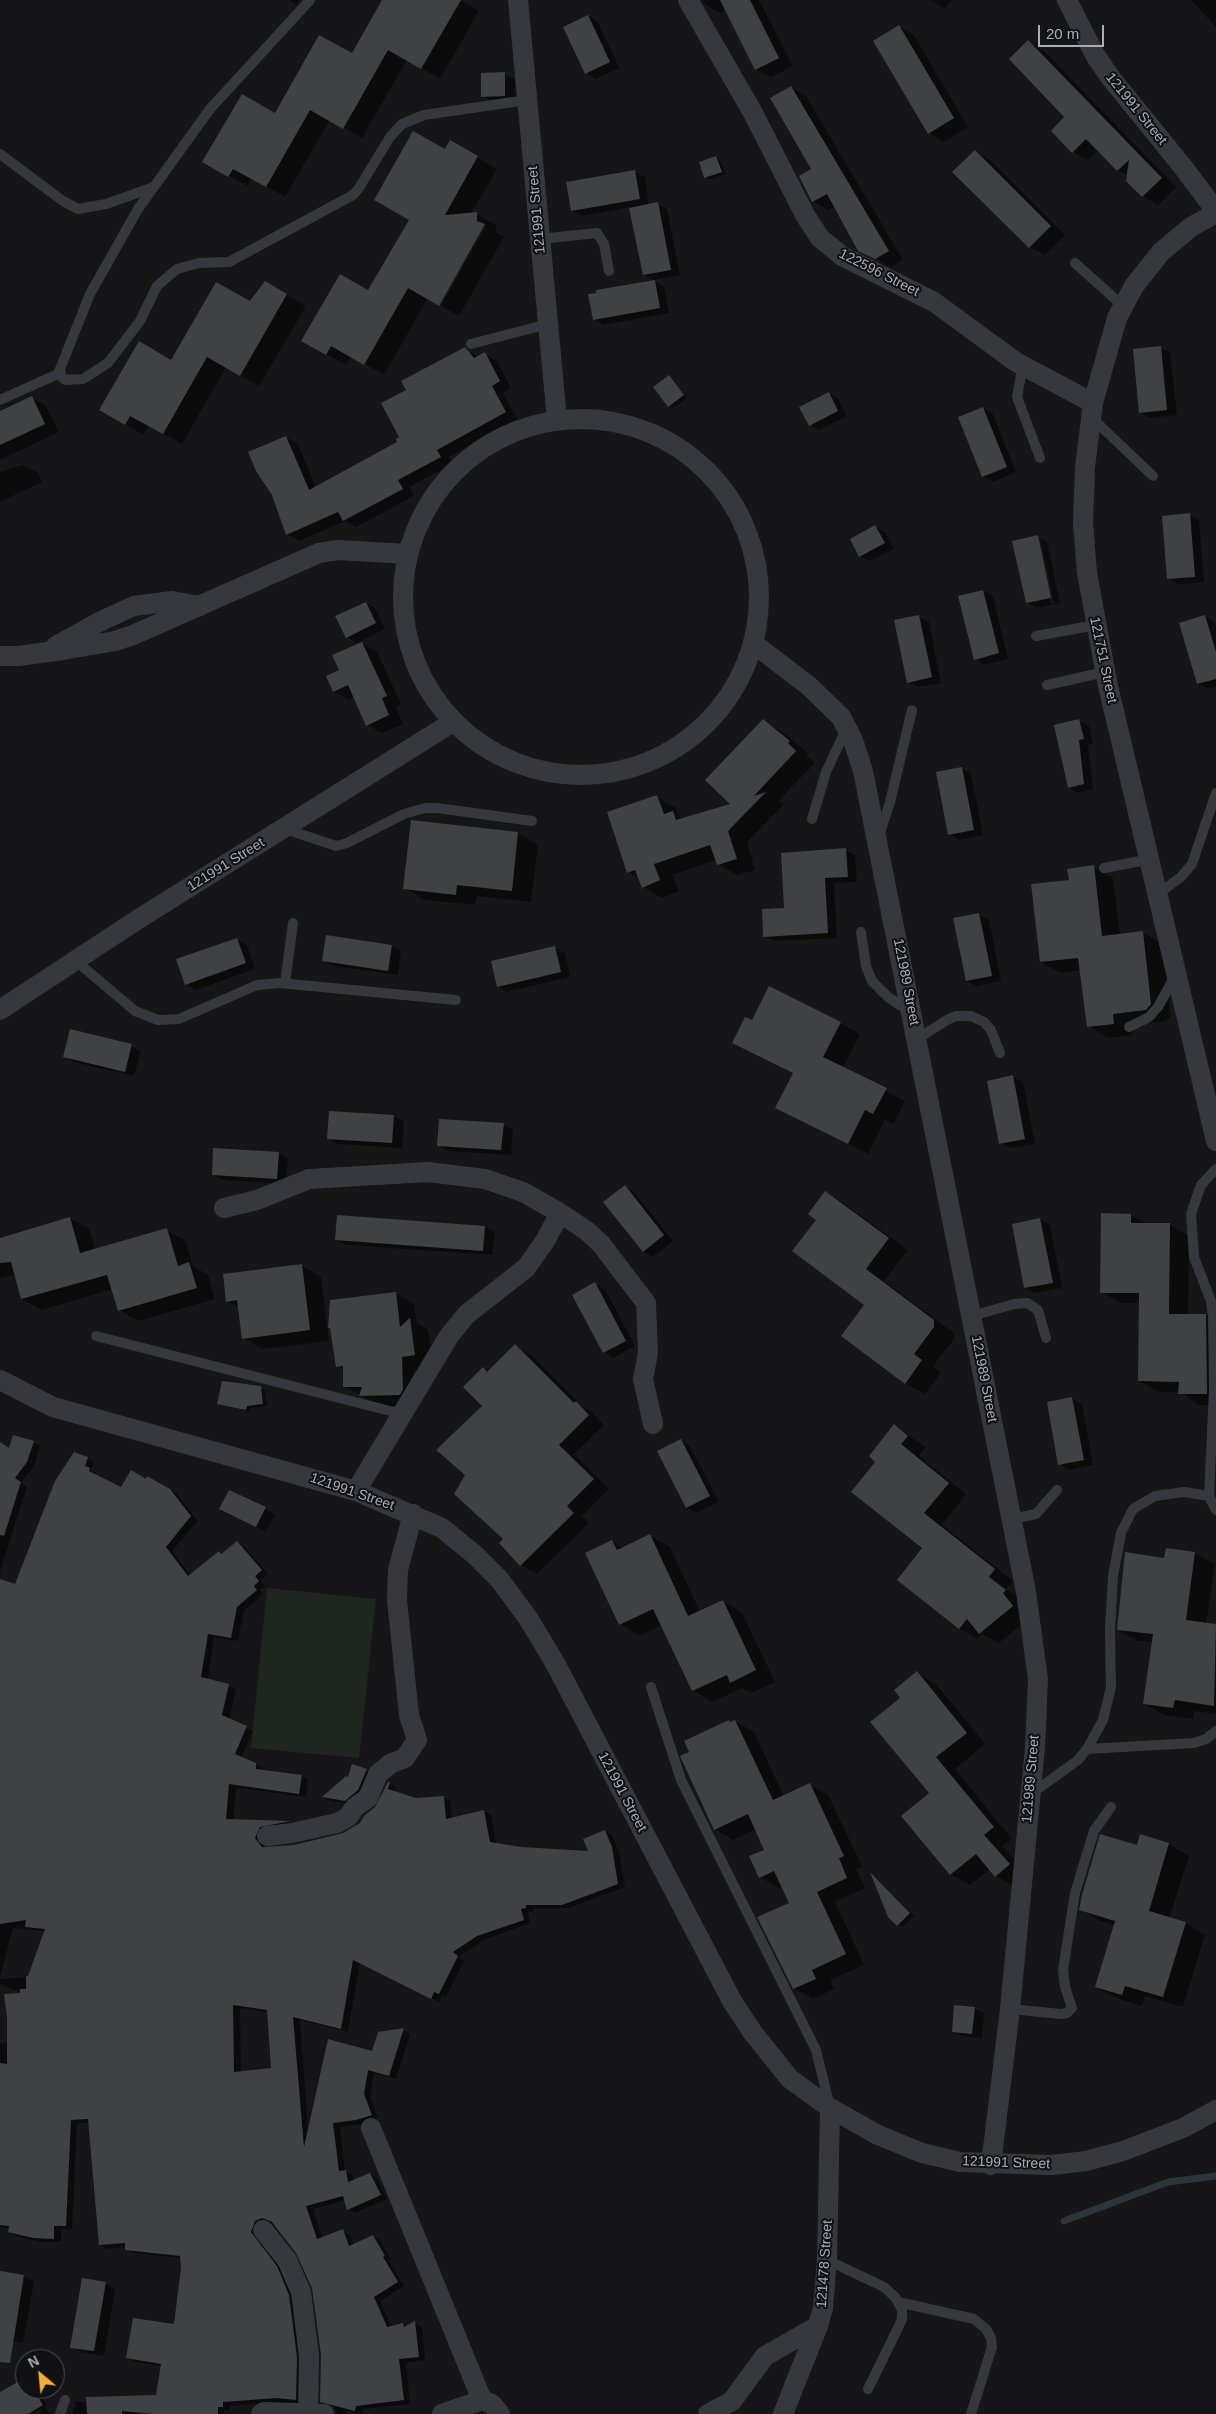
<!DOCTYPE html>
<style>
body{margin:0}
#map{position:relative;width:1216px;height:2414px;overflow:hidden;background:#161618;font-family:Helvetica,sans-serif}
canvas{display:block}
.north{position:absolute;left:15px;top:2349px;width:50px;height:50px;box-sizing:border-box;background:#111113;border:1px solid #4d4f55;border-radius:50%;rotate:332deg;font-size:14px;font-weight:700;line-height:20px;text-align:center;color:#a8adb8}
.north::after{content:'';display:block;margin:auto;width:18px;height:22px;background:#f2b134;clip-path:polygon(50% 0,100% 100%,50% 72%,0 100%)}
.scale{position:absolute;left:1038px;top:25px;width:66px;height:22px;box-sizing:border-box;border:2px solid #a8adb8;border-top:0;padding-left:6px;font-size:15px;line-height:18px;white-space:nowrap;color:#a8adb8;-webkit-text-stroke:4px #111113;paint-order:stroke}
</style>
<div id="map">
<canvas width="1216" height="2414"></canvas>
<div class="north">N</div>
<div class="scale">20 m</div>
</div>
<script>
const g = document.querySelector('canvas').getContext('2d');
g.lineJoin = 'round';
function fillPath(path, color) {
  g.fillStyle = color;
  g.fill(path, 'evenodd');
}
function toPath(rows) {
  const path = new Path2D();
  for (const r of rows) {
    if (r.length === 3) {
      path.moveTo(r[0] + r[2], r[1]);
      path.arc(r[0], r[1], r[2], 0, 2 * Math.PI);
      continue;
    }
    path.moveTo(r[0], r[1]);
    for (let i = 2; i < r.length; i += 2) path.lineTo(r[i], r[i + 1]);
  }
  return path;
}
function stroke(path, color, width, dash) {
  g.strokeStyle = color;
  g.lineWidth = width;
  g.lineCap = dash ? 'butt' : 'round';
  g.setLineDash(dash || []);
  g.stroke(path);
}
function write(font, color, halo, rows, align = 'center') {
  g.font = font + ' Helvetica,sans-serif';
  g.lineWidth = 4;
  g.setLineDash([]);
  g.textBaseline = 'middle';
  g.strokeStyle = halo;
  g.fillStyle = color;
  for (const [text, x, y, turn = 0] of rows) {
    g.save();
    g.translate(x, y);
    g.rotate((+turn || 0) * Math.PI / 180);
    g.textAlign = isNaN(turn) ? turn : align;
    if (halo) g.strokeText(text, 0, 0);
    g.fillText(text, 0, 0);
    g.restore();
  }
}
fillPath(toPath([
 [267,1588,376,1599,359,1758,251,1748]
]), '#1e261f');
fillPath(toPath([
 [289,0,300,0,296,5],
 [384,0,460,0,479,11,440,79,407,60,362,138,330,120,285,197,252,178,248,186,204,162,275,114,352,55],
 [703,0,759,0,793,66,771,77,756,69,727,10,720,13,706,5],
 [930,0,952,0,945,9],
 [1191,0,1216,0,1216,27],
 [588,16,598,22,619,68,596,79,586,73],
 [899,27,914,35,968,127,944,142,929,133],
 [1028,41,1043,50,1176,187,1158,205,1143,196,1128,181,1128,176,1118,170,1098,150,1088,160,1073,152,1066,117],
 [505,74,515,79,514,101,492,101,483,96],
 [791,87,806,96,903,260,891,267,859,250,835,206,828,210,813,201,812,170],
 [451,142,497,169,471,214,476,214,496,225,496,232,504,237,459,316,441,306,487,224,484,224,428,298,384,375,351,356,346,365,302,341,369,292,410,220],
 [975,151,990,160,1065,235,1045,255,1030,247],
 [716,157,720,160,726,174,710,180,705,177],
 [635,172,645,177,649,205,657,203,667,209,680,275,653,280,644,274,630,207,582,216,572,210],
 [655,281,664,287,669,313,603,325,594,319],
 [265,282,306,306,259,386,226,367,182,444,149,425,144,435,101,410,172,361,250,303],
 [1161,348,1170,353,1177,415,1150,418,1140,412],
 [465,349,478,357,485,354,497,361,511,388,503,393,517,419,449,457,452,464,409,487,414,496,356,527,345,521,299,541,287,534,286,437,298,444,316,488,399,443,408,391],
 [669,377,687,398,673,409,669,406],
 [829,393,838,399,847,416,819,430,810,425],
 [32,398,46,406,59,432,0,460,0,413],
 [983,408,993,414,1016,472,993,482,983,476],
 [23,465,38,473,42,482,0,502,0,472],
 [1189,515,1199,520,1204,582,1178,584,1168,579],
 [875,527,885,532,894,549,870,561,860,556],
 [1038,537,1047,542,1060,603,1037,608,1027,602],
 [1038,542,1041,542,1054,603,1051,604],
 [983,591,993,596,1008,659,984,665,975,659],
 [366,603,375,608,385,629,357,643,347,637],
 [1205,616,1214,622,1216,627,1216,687,1208,689,1198,684],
 [919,617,929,622,941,683,918,687,908,682],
 [362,643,377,652,401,704,396,707,403,724,382,733,367,725,355,697,349,700,334,691,340,671],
 [763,721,782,732,808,753,806,755,815,763,778,801,784,804,747,842,755,870,737,875,718,864,716,860,672,875,679,891,662,898,643,887,640,879,628,872,657,797,676,808,679,816,684,819,732,804],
 [1079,721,1089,726,1093,744,1088,745,1093,789,1078,793,1069,787],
 [962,768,971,774,983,835,959,840,949,834],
 [412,821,518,833,538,845,531,902,477,896,475,905,424,900,405,888],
 [846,850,855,855,857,882,834,883,837,938,774,941,764,936,785,909],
 [1093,867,1113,878,1120,935,1142,932,1162,944,1171,1016,1166,1021,1132,1025,1133,1035,1108,1038,1088,1026,1081,970,1061,973,1041,962,1070,881],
 [979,914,989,920,1001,981,976,986,967,981],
 [237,939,247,945,255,969,196,990,186,984],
 [392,946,401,951,398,975,333,966,323,961],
 [555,948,565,953,570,977,507,992,498,986],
 [840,1023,860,1034,843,1068,905,1101,893,1125,885,1120,868,1154,776,1107,794,1074,753,1053],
 [131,1046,141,1051,134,1076,74,1062,64,1056],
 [1013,1077,1023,1082,1035,1144,1010,1148,1000,1143],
 [330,1112,394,1116,404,1122,402,1148,338,1144,328,1138],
 [503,1124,513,1130,511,1155,448,1151,439,1146],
 [279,1153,288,1158,286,1184,223,1180,213,1175],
 [625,1186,634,1192,673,1241,653,1257,643,1251],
 [826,1193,845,1204,908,1250,884,1281,954,1333,954,1339,933,1366,941,1373,925,1394,905,1383,866,1305,817,1219],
 [1130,1215,1147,1224,1170,1225,1189,1236,1188,1315,1206,1315,1216,1321,1216,1405,1199,1405,1180,1392,1159,1392,1139,1381,1140,1303,1121,1303,1101,1292],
 [338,1216,485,1227,495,1232,492,1255,346,1245,336,1240],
 [70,1218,89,1229,95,1250,167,1230,186,1241,193,1266,208,1275,215,1299,138,1321,119,1310,113,1289,41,1310,22,1299,16,1275,0,1278,0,1237,2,1238],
 [1040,1219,1050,1225,1062,1288,1035,1293,1025,1288],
 [301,1265,321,1277,329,1341,263,1349,243,1338,239,1308,227,1301],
 [595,1284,605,1289,635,1346,613,1358,604,1352],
 [396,1293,414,1304,417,1323,428,1330,433,1366,418,1405,382,1407,344,1386,344,1370,337,1366],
 [515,1346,531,1355,583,1407,592,1412,604,1425,574,1454,609,1489,582,1516,589,1523,537,1574,521,1565,501,1543,505,1539,466,1474,484,1406,483,1369,489,1372],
 [260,1388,265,1390,267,1406,251,1408,250,1412,218,1403],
 [1072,1398,1082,1404,1093,1465,1069,1470,1059,1464,1048,1403],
 [894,1426,926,1447,919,1456,966,1494,942,1525,1013,1581,1006,1589,1024,1601,1031,1617,999,1643,982,1634,978,1639,959,1628,924,1548,877,1461],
 [681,1440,690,1446,719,1502,696,1513,686,1507],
 [34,1442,40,1446,34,1466,21,1483,27,1487,0,1572,0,1444,9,1449],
 [87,1458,94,1462,91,1470,96,1473,95,1476,121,1489,146,1481,148,1478,177,1494,198,1521,172,1551,190,1575,237,1542,244,1546,268,1574,261,1580,265,1586,260,1590,263,1594,244,1611,238,1641,214,1637,208,1680,236,1689,229,1719,253,1731,241,1758,263,1768,263,1771,302,1776,308,1780,306,1797,236,1788,233,1821,291,1822,296,1825,262,1843,266,1848,294,1846,343,1835,361,1824,376,1808,388,1783,396,1787,395,1793,416,1799,443,1797,450,1801,452,1819,484,1811,491,1815,496,1844,521,1848,590,1852,605,1831,612,1835,619,1852,625,1887,569,1908,533,1908,533,1912,528,1912,530,1923,484,1940,458,1957,464,1961,446,1997,442,1995,439,2002,360,1963,348,2032,300,2020,308,2129,373,2053,379,2033,404,2030,410,2034,396,2079,374,2073,370,2098,378,2118,363,2124,340,2127,345,2171,353,2175,354,2181,370,2174,377,2178,387,2199,355,2213,348,2209,346,2200,313,2209,322,2238,343,2231,350,2235,354,2245,373,2236,380,2240,391,2260,389,2261,404,2286,380,2301,392,2327,402,2324,407,2327,415,2323,422,2327,425,2360,406,2363,410,2404,363,2409,362,2414,347,2411,347,2414,337,2414,333,2406,321,2401,322,2355,313,2287,297,2252,272,2223,262,2225,296,2300,303,2404,262,2403,230,2406,230,2410,224,2410,224,2414,73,2414,76,2401,89,2403,157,2397,162,2366,135,2362,128,2358,175,2326,179,2304,181,2258,133,2253,126,2247,107,2249,100,2245,89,2123,77,2123,72,2230,61,2229,61,2242,41,2242,16,2236,9,2232,10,2229,0,2227,0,2043,8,2042,6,2007,43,2002,0,1984,0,1979,29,1977,45,1931,13,1928,0,1977,0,1580,16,1586],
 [240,2008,268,2012,272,2069,241,2073],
 [230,1491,275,1514,266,1532,231,1514],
 [650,1536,670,1547,700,1612,723,1601,742,1613,775,1682,751,1693,742,1688,712,1702,693,1690,662,1625,640,1636,620,1624,612,1542,623,1548],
 [1167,1549,1195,1553,1215,1564,1206,1624,1216,1625,1216,1714,1194,1711,1193,1719,1164,1715,1145,1704,1153,1642,1138,1641,1118,1630,1165,1559],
 [917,1673,936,1684,985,1744,955,1769,1012,1839,1002,1846,1028,1875,1015,1887,996,1876,990,1869,970,1885,950,1874,931,1793,901,1698],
 [729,1721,735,1721,754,1732,784,1797,810,1785,828,1795,862,1866,856,1869,865,1888,835,1902,864,1965,830,1980,834,1989,813,1999,794,1988,791,1903,783,1886,778,1888,760,1877,766,1850,756,1829,733,1840,715,1829,691,1753],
 [353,1766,374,1774,353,1804,331,1801,324,1797,349,1779],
 [1141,1836,1169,1844,1189,1856,1169,1919,1185,1923,1205,1935,1183,2007,1145,1996,1142,2006,1116,1998,1096,1987,1115,1925,1100,1921,1081,1909,1137,1847],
 [874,1875,914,1916,902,1927,889,1916],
 [974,2008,984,2013,982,2038,963,2036,953,2031],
 [0,2272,24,2276,34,2282,23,2343,0,2340],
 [105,2283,115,2289,104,2356,81,2352,71,2347],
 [25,2379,25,2389,37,2389,47,2405,44,2407,51,2414,40,2414,42,2408,33,2414,0,2414,0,2394]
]), '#0007');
stroke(toPath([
 [1064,2221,1168,2182,1216,2176]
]), '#2c353c', 7);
fillPath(toPath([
 [382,0,461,0,421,69,388,50,343,129,310,110,266,187,233,169,228,177,202,162,242,94,275,113,319,35,352,53],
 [720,0,750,0,779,58,755,70],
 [588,15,610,62,585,74,563,27],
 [899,25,954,118,928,134,873,41],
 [1028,40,1162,178,1142,197,1126,181,1129,160,1117,171,1086,139,1072,153,1051,131,1064,117,1009,59],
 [505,72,505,96,481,97,481,73],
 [791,86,889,251,875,259,858,251,827,194,812,202,799,176,811,169,770,98],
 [413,131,445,149,450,140,478,156,445,215,477,212,477,221,485,224,439,306,408,288,364,365,331,346,326,355,301,341,340,274,368,290,409,220,374,200],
 [975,150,1051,226,1029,248,952,172],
 [716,156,722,172,704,178,699,162],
 [635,170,640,199,571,211,566,182],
 [658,202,671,270,643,275,629,208],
 [655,280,660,308,593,320,588,294,596,293,596,290],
 [265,281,287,294,240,376,207,357,163,434,130,416,125,425,99,410,139,341,171,360,216,282,250,301],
 [1161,346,1167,410,1139,413,1133,349],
 [465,347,474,358,485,352,500,381,492,386,506,412,437,450,441,457,398,480,403,489,343,521,338,512,286,535,272,495,256,471,248,452,286,436,309,490,397,442,396,439,399,437,381,403,406,390,401,381],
 [669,375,684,395,668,407,653,387],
 [829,392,838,411,809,426,799,407],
 [32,396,45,424,0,445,0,411],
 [983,407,1007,467,982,477,958,417],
 [1190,513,1195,577,1167,579,1162,516],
 [875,525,885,543,859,557,850,539],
 [1038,535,1051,598,1026,603,1012,541],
 [983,590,999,653,974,660,958,596],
 [366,602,376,623,346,638,335,616],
 [919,615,932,677,907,683,894,620],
 [1205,615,1216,652,1216,679,1197,684,1179,623],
 [362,642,387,696,382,698,389,715,366,726,348,685,333,692,326,676,339,670,332,655],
 [763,719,790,741,788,743,796,751,754,796,766,792,728,831,737,859,717,865,710,845,654,864,660,880,642,888,635,870,627,873,607,812,657,795,664,814,673,811,676,820,730,804,705,780],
 [1079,719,1084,739,1079,740,1084,784,1068,788,1054,725],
 [962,767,974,830,948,835,936,772],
 [411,820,518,832,512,891,457,885,456,895,403,889],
 [846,848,848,877,825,878,828,933,763,937,762,909,784,908,781,853],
 [1094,865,1102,936,1143,931,1151,1004,1146,1010,1113,1014,1114,1024,1087,1027,1078,958,1040,962,1031,884,1069,880,1067,869],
 [979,913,992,976,966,981,953,918],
 [326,935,392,945,388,971,322,961],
 [237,938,246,963,185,985,176,959],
 [555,946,561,972,497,987,491,961],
 [769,986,841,1022,823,1057,887,1088,873,1114,865,1110,848,1144,775,1108,793,1073,732,1043,745,1017,752,1020],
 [70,1029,132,1044,125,1072,63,1057],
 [1013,1075,1025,1139,999,1144,987,1081],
 [329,1111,394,1115,392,1143,327,1139],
 [439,1119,504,1123,501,1150,437,1146],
 [213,1148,279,1152,277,1179,212,1175],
 [625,1185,664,1235,643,1252,603,1202],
 [825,1191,889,1238,866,1269,934,1320,934,1327,914,1354,922,1360,905,1384,841,1336,864,1305,792,1251,816,1220,808,1214],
 [1101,1213,1131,1214,1131,1223,1170,1223,1169,1314,1206,1314,1207,1394,1178,1394,1179,1382,1138,1381,1139,1293,1100,1293],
 [337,1215,485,1226,483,1251,335,1240],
 [70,1217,80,1253,167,1228,178,1266,189,1262,197,1288,118,1311,107,1275,21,1299,11,1262,0,1263,0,1238],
 [1040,1218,1053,1283,1024,1288,1012,1224],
 [302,1264,310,1330,242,1339,237,1300,226,1302,223,1274],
 [595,1282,626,1341,603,1353,572,1295],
 [396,1292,400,1327,410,1318,415,1355,402,1357,403,1389,400,1395,359,1396,362,1387,343,1387,343,1366,336,1367,330,1328,328,1328,330,1300],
 [515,1344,574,1403,576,1401,589,1415,559,1445,594,1479,567,1506,574,1513,520,1566,499,1543,503,1539,454,1494,465,1475,436,1450,482,1406,463,1387,483,1367,487,1372],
 [222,1381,261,1386,263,1404,247,1406,246,1410,217,1404],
 [1072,1397,1084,1460,1058,1465,1047,1402],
 [894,1424,908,1436,901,1444,949,1483,924,1513,995,1569,989,1577,1006,1590,1003,1593,1013,1606,979,1634,967,1619,959,1629,897,1580,922,1548,851,1492,875,1462,869,1456],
 [13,1435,34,1441,27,1462,15,1478,21,1482,4,1536,0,1535,0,1442,9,1448],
 [681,1439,710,1496,686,1508,657,1451],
 [74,1452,88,1457,85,1466,90,1468,89,1471,121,1487,131,1470,146,1479,147,1476,170,1489,191,1516,166,1547,188,1576,219,1551,221,1554,237,1541,262,1570,255,1576,259,1581,254,1586,257,1590,237,1607,231,1638,208,1634,201,1677,229,1684,222,1715,247,1726,235,1754,256,1763,256,1769,302,1775,299,1794,229,1784,226,1819,291,1821,260,1827,255,1838,262,1847,294,1845,343,1833,360,1823,364,1816,375,1807,388,1782,390,1782,388,1789,416,1798,444,1796,446,1819,484,1810,490,1842,521,1847,588,1851,583,1839,605,1830,612,1847,618,1884,562,1905,526,1905,526,1908,521,1909,524,1920,477,1936,453,1952,458,1956,439,1994,434,1992,431,1999,353,1960,341,2029,293,2017,304,2147,328,2039,372,2051,378,2032,404,2028,389,2076,368,2070,364,2094,372,2115,356,2120,333,2123,339,2171,346,2170,348,2182,370,2173,381,2195,347,2210,343,2196,306,2206,317,2239,343,2229,349,2246,373,2235,385,2256,383,2257,398,2282,374,2297,387,2327,403,2323,404,2327,415,2321,419,2357,399,2359,404,2400,356,2406,355,2411,320,2402,321,2355,312,2288,296,2253,272,2222,262,2218,255,2221,251,2232,277,2266,289,2295,297,2357,296,2400,277,2398,223,2402,223,2407,218,2407,218,2414,152,2414,122,2411,122,2414,87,2414,86,2397,156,2395,161,2364,126,2358,133,2318,174,2324,181,2268,180,2256,125,2250,125,2243,99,2245,88,2119,71,2120,66,2226,54,2226,54,2239,33,2238,8,2232,9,2226,0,2225,0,2063,7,2064,7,2018,4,1994,20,1993,20,1989,26,1989,26,1976,28,1976,45,1929,25,1927,26,1920,0,1924,0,1579,15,1584,55,1481],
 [233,2005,267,2010,271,2068,234,2072],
 [229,1490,266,1507,256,1527,219,1509],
 [650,1534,688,1616,723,1600,756,1670,730,1683,727,1675,692,1691,653,1609,619,1625,585,1553,612,1540,617,1550],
 [1166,1548,1195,1552,1186,1620,1216,1624,1214,1706,1175,1700,1173,1708,1143,1704,1153,1634,1117,1630,1125,1552,1164,1558],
 [917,1671,967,1733,936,1757,994,1827,984,1835,1010,1864,995,1877,976,1854,950,1875,901,1816,929,1793,870,1722,900,1698,894,1690],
 [729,1720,730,1722,735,1720,773,1800,810,1783,844,1856,839,1858,847,1878,817,1892,846,1954,812,1970,816,1979,793,1989,757,1917,789,1903,774,1871,759,1878,749,1856,764,1850,748,1814,714,1830,680,1756,689,1752,684,1741],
 [352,1764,367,1769,358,1790,345,1801,322,1797,346,1776,348,1777],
 [1100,1834,1137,1845,1140,1834,1169,1843,1149,1911,1186,1922,1163,1997,1125,1986,1122,1995,1095,1987,1115,1921,1079,1910,1082,1895],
 [870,1872,910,1913,897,1926,888,1917],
 [954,2005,975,2007,972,2034,952,2032],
 [0,2271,24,2275,10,2363,0,2362],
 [82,2278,106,2282,94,2351,70,2348],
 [25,2378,25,2389,33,2389,43,2405,28,2414,0,2414,0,2392]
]), '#404145');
stroke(toPath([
 [310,0,210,109,138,209,90,294,60,369,61,376,65,380,83,379,108,363,140,321,157,286,177,269,199,263,229,262,353,195,359,188,390,137,402,124,424,115,527,100],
 [0,154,63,201,78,209,106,204,154,187],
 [540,239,597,233,604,244,609,271],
 [1075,263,1123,306],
 [471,344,548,324],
 [1023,365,1017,397,1040,458],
 [0,400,60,373],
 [1092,418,1153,476],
 [1036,636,1096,625],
 [1047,685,1105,672],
 [812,819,826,772,847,727],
 [285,829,336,846,347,843,404,814,425,808,437,808,532,821],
 [879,836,890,802,912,710],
 [1104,868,1151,859],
 [1159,893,1181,877,1192,864,1216,793],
 [861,932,866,966,872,981,888,997,909,1011],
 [76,961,135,1011,158,1020,179,1019,257,985,280,983,456,1000],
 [285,983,293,923],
 [1129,1027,1149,1017,1158,1007,1175,976],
 [917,1039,947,1020,956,1016,971,1016,984,1022,991,1030,1000,1053],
 [972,1316,1014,1304,1027,1303,1038,1310,1046,1338],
 [96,1336,402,1414],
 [1209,1496,1214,1389,1213,1315,1211,1301,1194,1257,1191,1214,1201,1185,1216,1169],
 [1012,1519,1036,1514,1057,1490],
 [651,1687,681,1780,816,2050,830,2107],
 [1087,1749,1194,1743,1206,1739,1216,1731],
 [1031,1794,1078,1760,1087,1749,1103,1720,1111,1687,1110,1631,1113,1576,1121,1533,1133,1509,1155,1496,1184,1492,1209,1496,1216,1510],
 [1010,2009,1061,2014,1067,2013,1072,2008,1065,1987,1063,1970,1075,1893,1094,1831,1111,1807],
 [827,2260,884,2287,895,2297,902,2310,902,2319,896,2332,868,2389],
 [898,2302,974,2319,986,2329,991,2338,992,2347,971,2414],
 [60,2414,65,2400]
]), '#37383d', 10);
stroke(toPath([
 [518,0,557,420],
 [688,0,753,113,805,215,820,238,842,256,934,302,1016,362,1093,403],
 [1067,0,1095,55,1110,77,1183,167,1216,211],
 [1216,213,1191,227,1161,252,1134,286,1117,318,1093,403,1085,467,1083,522,1087,573,1108,686,1216,1141],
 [581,597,178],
 [754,644,809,686,841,717,853,740,863,771,1026,1592,1038,1679,1035,1748,1010,2009,991,2165],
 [56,646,101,621,134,606,172,601,200,606],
 [0,656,18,656,63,650,115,641,133,635,319,553,338,550,408,554],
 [0,1010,137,920,453,722],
 [224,1208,257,1200,309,1179,428,1172,485,1179,523,1192,560,1213],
 [0,1380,53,1407,356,1491,442,1528,475,1555,499,1579,528,1618,555,1663,732,2001,753,2033,790,2079,830,2108,878,2135,922,2153,960,2162,1052,2165,1086,2161,1123,2151,1183,2128,1216,2110],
 [356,1491,449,1336,467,1314,526,1268,545,1241,560,1213,587,1231,601,1244,646,1303,648,1353,643,1379,653,1424],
 [267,1836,292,1833,337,1823,348,1817,355,1807,368,1798,378,1774,390,1764,405,1758,417,1740,409,1715,397,1600,398,1570,413,1514],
 [371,2128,482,2400],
 [263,2230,287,2260,301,2292,309,2356,308,2412],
 [261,2414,264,2412,324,2414],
 [442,2414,482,2400,492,2404,500,2414],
 [708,2414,732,2401,765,2356,818,2326],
 [783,2414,818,2326,823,2308,827,2260,830,2108]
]), '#37383d', 20);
write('14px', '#a8adb8', '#111113', [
 ["121991 Street",1136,109,51],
 ["121991 Street",537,210,-95],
 ["122596 Street",879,273,27],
 ["121751 Street",1103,660,78],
 ["121991 Street",226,865,-32],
 ["121989 Street",906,982,79],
 ["121989 Street",984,1379,79],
 ["121991 Street",352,1492,19],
 ["121989 Street",1031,1779,-85],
 ["121991 Street",622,1792,62],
 ["121991 Street",1006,2163,2],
 ["121478 Street",825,2264,-86]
]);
</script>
